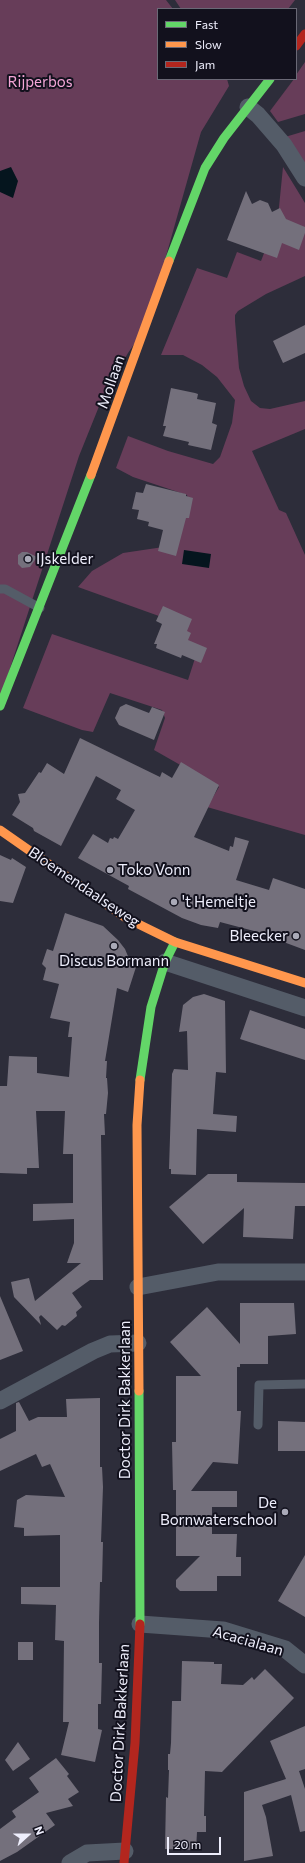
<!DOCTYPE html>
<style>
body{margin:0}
#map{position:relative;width:305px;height:1863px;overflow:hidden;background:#2d2d3a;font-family:Commissioner,sans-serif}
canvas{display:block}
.legend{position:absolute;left:157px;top:8px;width:140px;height:72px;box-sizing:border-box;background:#12111d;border:1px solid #6a6976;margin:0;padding:5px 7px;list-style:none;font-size:12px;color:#eeeefc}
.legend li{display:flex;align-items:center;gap:8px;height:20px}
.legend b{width:20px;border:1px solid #6a6976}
.north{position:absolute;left:8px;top:1815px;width:40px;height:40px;-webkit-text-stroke:3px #12111d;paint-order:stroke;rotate:69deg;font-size:11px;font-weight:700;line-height:16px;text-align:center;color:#eeeefc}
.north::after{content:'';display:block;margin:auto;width:14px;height:18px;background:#eeeefc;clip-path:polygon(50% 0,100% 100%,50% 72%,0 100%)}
.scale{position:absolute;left:167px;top:1837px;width:54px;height:18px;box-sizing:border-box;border:2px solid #eeeefc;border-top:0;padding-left:5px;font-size:12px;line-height:14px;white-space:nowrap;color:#eeeefc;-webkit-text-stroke:3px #12111d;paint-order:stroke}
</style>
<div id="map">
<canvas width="305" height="1863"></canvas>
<ul class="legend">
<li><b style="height:5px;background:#63d668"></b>Fast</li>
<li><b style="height:5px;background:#ff974d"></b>Slow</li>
<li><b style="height:5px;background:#b3261e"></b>Jam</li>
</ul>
<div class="north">N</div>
<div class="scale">20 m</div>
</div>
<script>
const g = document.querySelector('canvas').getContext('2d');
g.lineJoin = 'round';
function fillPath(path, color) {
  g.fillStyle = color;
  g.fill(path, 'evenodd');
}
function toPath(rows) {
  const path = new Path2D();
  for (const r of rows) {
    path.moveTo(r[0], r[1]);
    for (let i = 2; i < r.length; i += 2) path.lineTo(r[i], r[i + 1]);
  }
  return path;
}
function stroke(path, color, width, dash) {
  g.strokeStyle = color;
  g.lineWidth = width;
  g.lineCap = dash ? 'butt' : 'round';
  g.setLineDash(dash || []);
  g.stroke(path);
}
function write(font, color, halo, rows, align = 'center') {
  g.font = font + ' Commissioner,sans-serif';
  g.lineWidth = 4;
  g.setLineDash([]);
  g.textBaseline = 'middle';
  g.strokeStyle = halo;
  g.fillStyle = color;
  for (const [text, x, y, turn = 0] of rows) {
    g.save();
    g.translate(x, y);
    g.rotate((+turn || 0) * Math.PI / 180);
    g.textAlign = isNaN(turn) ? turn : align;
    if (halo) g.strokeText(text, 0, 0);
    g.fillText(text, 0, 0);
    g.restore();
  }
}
fillPath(toPath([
 [0,0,166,0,173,9,158,9,158,79,227,79,229,86,201,132,146,327,128,353,104,394,79,456,0,699],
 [175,0,295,0,288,9,181,9],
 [305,62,305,114,278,122,270,111,294,79,296,79,296,75],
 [305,131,305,168,285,137],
 [283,167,305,203,305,276,266,294,238,311,235,315,235,321,239,368,244,386,251,401,260,408,270,409,305,401,305,429,252,451,279,510,286,513,305,555,305,835,207,807,219,787,154,750,165,718,162,710,110,693,93,732,82,730,23,708,52,634,188,680,198,649,179,642,184,625,78,587,92,571,123,553,170,546,189,503,187,495,133,477,116,468,128,436,168,451,213,464,220,457,232,423,235,400,217,377,202,365,183,355,161,355,197,268,227,278,237,252,261,261,278,217]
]), '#673d59');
fillPath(toPath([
 [11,167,18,181,13,198,0,192,0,171],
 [184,550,211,554,209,568,182,564]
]), '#05151e');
fillPath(toPath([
 [246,191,252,204,260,200,268,203,272,212,280,208,286,219,305,227,305,233,299,250,282,243,277,258,227,240],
 [305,325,305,353,283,363,273,341],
 [171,388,195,393,198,394,197,399,216,403,212,423,217,425,211,450,188,445,189,442,163,436,166,426,163,426],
 [146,484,186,494,186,496,193,498,189,518,186,518,176,556,158,551,163,530,148,526,149,522,137,519,139,510,132,509,136,492,143,493],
 [22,552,27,552,37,557,30,567,22,568,18,564,18,555],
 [163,606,192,619,187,631,191,633,188,640,207,648,201,663,182,655,181,658,156,648,157,644,154,644,162,624,156,621],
 [126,704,149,713,152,707,165,712,154,740,119,725,115,718,120,707],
 [80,738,160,777,162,772,172,778,181,762,219,785,194,837,229,851,230,846,233,847,235,837,249,841,236,880,269,890,273,878,305,889,305,950,254,931,220,922,218,928,201,925,182,918,128,889,129,886,78,858,93,834,108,843,110,838,113,839,114,837,118,839,135,810,116,799,121,790,96,776,61,846,34,831,33,828,12,815,20,802,18,794,25,793,39,772,41,773,47,763,64,774],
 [0,855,11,860,12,858,26,867,13,903,0,901],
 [65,913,103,926,118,940,125,949,132,966,136,967,128,992,117,988,105,1061,107,1061,106,1078,107,1078,108,1093,106,1114,104,1114,105,1135,101,1135,103,1280,90,1280,72,1293,82,1307,76,1312,77,1316,65,1326,62,1325,57,1330,41,1315,39,1317,41,1325,14,1297,11,1282,29,1278,35,1301,81,1263,67,1263,74,1243,74,1219,33,1221,33,1204,73,1203,73,1154,63,1154,65,1111,36,1111,39,1168,27,1168,27,1174,0,1173,0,1086,7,1086,9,1056,37,1057,37,1073,69,1077,72,1037,68,1037,70,1022,50,1018,59,984,43,980,46,968,42,964,47,949,53,951],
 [204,994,225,1001,226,1073,216,1072,213,1114,237,1116,236,1132,197,1129,196,1175,171,1174,171,1169,169,1169,172,1074,174,1069,188,1070,187,1031,179,1032,183,1005,193,997],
 [250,1010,305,1029,305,1060,240,1039],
 [208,1174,237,1174,237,1182,305,1183,305,1206,295,1206,293,1239,243,1237,244,1208,203,1244,169,1207],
 [0,1296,23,1351,0,1360],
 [240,1303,294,1303,296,1334,268,1336,268,1364,240,1364,240,1367,237,1367,237,1411,241,1411,238,1464,213,1462,191,1491,237,1491,237,1507,212,1507,212,1534,237,1534,236,1557,241,1557,241,1576,217,1576,217,1591,180,1591,176,1587,176,1580,200,1556,176,1556,176,1490,173,1490,172,1442,176,1442,176,1376,201,1376,170,1342,207,1307,240,1344],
 [100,1398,100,1467,102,1467,103,1487,101,1542,103,1542,102,1582,100,1582,99,1623,99,1663,102,1663,101,1704,98,1704,98,1729,102,1730,95,1762,61,1755,69,1722,63,1722,64,1641,55,1640,56,1605,21,1604,21,1587,60,1587,60,1535,24,1536,24,1528,14,1527,17,1500,26,1495,65,1497,50,1464,42,1467,36,1454,0,1471,0,1439,16,1431,16,1403,19,1402,29,1421,38,1417,67,1417,66,1399],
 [278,1421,305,1422,305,1451,278,1451],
 [305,1555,305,1617,278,1601],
 [18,1642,33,1642,33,1660,18,1660],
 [182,1661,214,1662,214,1664,222,1664,221,1684,243,1685,252,1677,254,1680,265,1669,294,1698,222,1772,205,1771,204,1816,206,1816,206,1832,197,1832,196,1850,165,1849,166,1797,168,1798,169,1770,168,1770,168,1754,170,1754,171,1743,172,1701,181,1701],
 [305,1726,305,1769,299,1771,305,1789,305,1831,300,1832,291,1795,262,1805,266,1817,273,1856,244,1861,244,1792,286,1779,270,1741],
 [18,1742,30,1759,13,1771,5,1760],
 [56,1758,69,1774,67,1776,79,1792,68,1799,73,1806,46,1813,55,1825,17,1852,0,1861,0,1829,16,1817,12,1811,39,1792,29,1778]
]), '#74707c');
stroke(toPath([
 [0,589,5,589,40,608],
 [258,1425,259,1385,305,1384]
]), '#545c68', 9);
stroke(toPath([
 [248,107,258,115,284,145,305,178],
 [165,962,305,1008],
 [138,1287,218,1272,305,1272],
 [0,1401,93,1351,110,1344,138,1343],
 [140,1624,223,1630,285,1649,305,1665],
 [70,1863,87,1853,125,1851]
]), '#545c68', 17);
stroke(toPath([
 [169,261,205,168,224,138,270,79],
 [0,706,91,475],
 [140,1080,151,1007,165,962,175,942],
 [139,1391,140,1624]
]), '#63d668', 9);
stroke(toPath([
 [91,475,169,261],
 [0,830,126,918,175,942,305,983],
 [139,1391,137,1125,140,1080]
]), '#ff974d', 9);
stroke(toPath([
 [296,46,305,34],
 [124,1863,135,1743,140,1624]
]), '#b3261e', 9);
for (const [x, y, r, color] of [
 [28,559,4,"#aaaab8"],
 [110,870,4,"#aaaab8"],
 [174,902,4,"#aaaab8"],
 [296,936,4,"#aaaab8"],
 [114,946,4,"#aaaab8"],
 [285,1512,4,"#aaaab8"]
]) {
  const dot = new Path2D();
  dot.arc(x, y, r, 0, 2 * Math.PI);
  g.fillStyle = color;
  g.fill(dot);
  stroke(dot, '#12111d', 1.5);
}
write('15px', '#f4a6d7', '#12111d', [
 ["Rijperbos",40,82]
]);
write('15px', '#eeeefc', '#12111d', [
 ["Mollaan",111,382,-71],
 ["Bloemendaalseweg",84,887,34],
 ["Doctor Dirk Bakkerlaan",125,1400,-90],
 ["Acacialaan",248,1641,16],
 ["Doctor Dirk Bakkerlaan",120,1723,-87]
]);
write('15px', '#eeeefc', '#12111d', [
 ["IJskelder",36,559],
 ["Toko Vonn",118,870],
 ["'t Hemeltje",182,902],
 ["Bleecker",288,936,"right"],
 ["Discus Bormann",114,961,"center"],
 ["De",277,1503,"right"],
 ["Bornwaterschool",277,1520,"right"]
], 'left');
</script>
